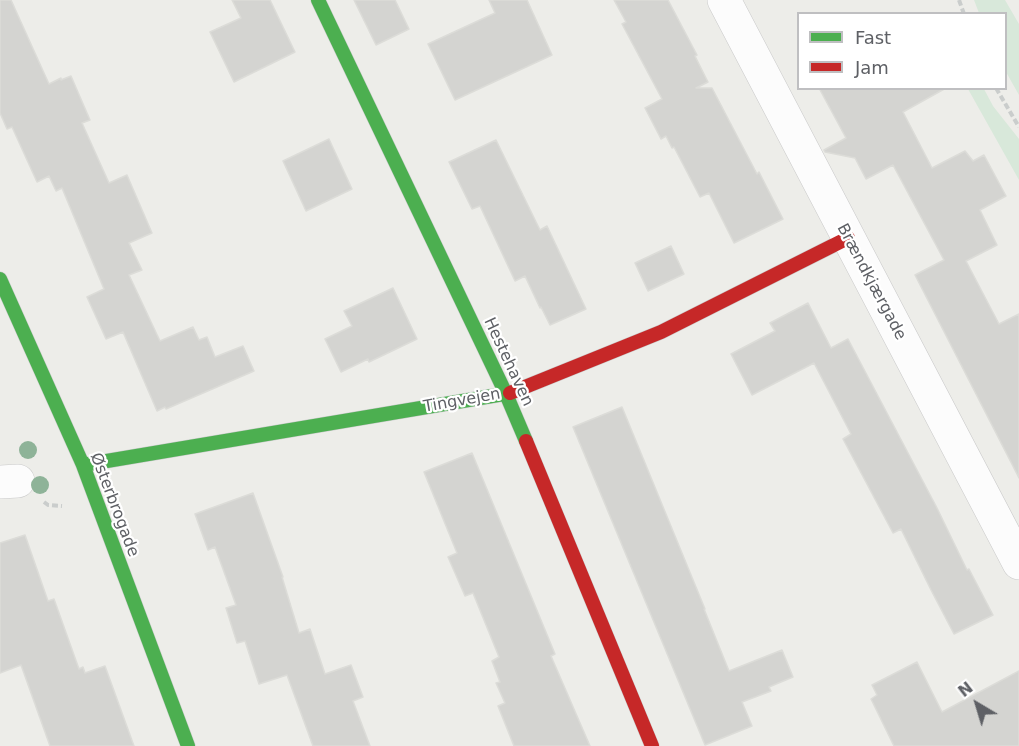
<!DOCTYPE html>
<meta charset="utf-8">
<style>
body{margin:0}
#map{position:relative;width:1019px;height:746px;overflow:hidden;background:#edede9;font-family:"DejaVu Sans",sans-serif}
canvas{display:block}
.legend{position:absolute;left:797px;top:12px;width:210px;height:78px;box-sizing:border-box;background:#fff;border:2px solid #bfbfc1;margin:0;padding:8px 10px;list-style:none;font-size:18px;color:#5e6065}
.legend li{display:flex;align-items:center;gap:12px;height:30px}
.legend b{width:30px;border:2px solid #bfbfc1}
.north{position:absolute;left:947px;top:674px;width:60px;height:60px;-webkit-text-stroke:4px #fff;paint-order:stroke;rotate:322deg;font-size:16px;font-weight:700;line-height:24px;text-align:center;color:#5e6065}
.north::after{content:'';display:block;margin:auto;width:21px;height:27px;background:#5e6065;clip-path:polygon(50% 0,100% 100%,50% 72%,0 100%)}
</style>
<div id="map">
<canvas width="1019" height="746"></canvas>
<ul class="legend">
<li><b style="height:8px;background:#4caf50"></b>Fast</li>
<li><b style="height:8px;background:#c62828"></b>Jam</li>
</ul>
<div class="north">N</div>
</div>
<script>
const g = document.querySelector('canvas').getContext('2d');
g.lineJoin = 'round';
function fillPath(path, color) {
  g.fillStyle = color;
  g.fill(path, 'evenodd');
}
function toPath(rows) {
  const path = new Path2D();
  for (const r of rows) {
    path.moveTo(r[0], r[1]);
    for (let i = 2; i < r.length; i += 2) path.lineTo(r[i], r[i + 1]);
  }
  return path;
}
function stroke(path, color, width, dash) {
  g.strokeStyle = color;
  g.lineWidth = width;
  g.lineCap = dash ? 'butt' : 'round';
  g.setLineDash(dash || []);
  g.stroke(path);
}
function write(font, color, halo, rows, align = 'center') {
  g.font = font + ' "DejaVu Sans",sans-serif';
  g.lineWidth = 4.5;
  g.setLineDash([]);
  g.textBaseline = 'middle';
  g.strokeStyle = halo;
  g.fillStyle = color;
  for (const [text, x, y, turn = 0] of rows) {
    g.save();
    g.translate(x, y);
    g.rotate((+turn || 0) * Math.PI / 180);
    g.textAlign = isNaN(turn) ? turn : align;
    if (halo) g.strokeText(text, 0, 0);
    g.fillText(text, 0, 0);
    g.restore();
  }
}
fillPath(toPath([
 [974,0,1005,0,1019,24,1019,95,1006,72,1006,14,979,13],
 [968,89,984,89,993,106,1019,139,1019,180]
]), '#d8e8da');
const building = toPath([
 [0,0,11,0,49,84,61,78,61,80,71,76,90,120,82,123,109,183,127,175,152,233,129,243,142,270,129,275,160,341,193,327,199,340,207,337,215,357,243,346,254,371,166,409,165,407,157,411,123,332,106,339,87,297,104,289,62,188,56,191,49,176,37,182,12,127,7,129,0,113,0,0],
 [232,0,270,0,295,52,234,82,210,32,241,18,232,0],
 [354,0,395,0,409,29,376,45,354,0],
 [489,0,527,0,552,55,455,100,428,44,495,13,489,0],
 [614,0,668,0,697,55,695,56,708,82,696,88,712,88,757,174,759,172,783,219,734,243,709,193,700,197,674,147,672,148,666,136,661,139,645,108,662,99,622,24,626,22,614,0],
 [819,88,946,88,903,112,932,168,965,151,973,161,984,155,1006,196,980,210,997,245,966,261,999,324,1019,314,1019,478,915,275,944,260,893,165,866,179,855,158,825,152,824,150,846,138,819,88],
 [329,139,352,189,306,211,283,161,329,139],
 [496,140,540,230,547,226,586,309,550,325,541,307,540,308,525,276,515,281,480,206,472,209,449,162,496,140],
 [671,246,684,274,648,291,635,263,671,246],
 [393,288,417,339,369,362,368,359,341,372,325,339,352,326,344,311,393,288],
 [808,303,831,348,848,339,937,508,967,570,969,569,993,615,954,634,931,590,901,529,893,533,843,439,851,434,814,363,752,395,731,354,775,331,770,323,808,303],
 [622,407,705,609,704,609,729,671,782,650,793,677,769,687,771,691,742,702,752,726,705,745,573,427,622,407],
 [472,453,555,654,551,656,590,746,514,746,498,706,505,703,496,683,500,682,492,661,499,657,473,593,465,596,448,557,457,553,424,472,472,453],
 [253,493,283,577,282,577,299,633,310,629,325,674,351,665,363,697,353,701,370,746,313,746,287,675,259,684,245,641,237,643,226,608,236,605,215,547,208,550,195,514,253,493],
 [25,535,48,601,54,599,79,669,83,667,85,673,105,666,134,746,50,746,21,665,0,673,0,543,25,535],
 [917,662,942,712,1019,671,1019,746,894,746,871,699,877,695,872,685,917,662]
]);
fillPath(building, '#d4d4d1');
stroke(building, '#dcdcd8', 1.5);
const street = toPath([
 [724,0,1019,563],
 [0,482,18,481]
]);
const fast = toPath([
 [318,0,506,394,526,441],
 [0,279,83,465,188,746],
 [83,465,510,393]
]);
const jam = toPath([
 [510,393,661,332,848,238],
 [526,441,652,746]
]);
stroke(street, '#c9c9c9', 34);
stroke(fast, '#cacbcb', 15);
stroke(jam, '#cacbcb', 15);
stroke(toPath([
 [959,0,964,14],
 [996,88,1019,127],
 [44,502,48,505,62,506]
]), '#cacdcc', 4, [6, 3]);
stroke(street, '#fcfcfc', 33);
stroke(fast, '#4caf50', 14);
stroke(jam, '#c62828', 14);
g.fillStyle = '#8eb398';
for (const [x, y] of [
 [28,450],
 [40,485]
]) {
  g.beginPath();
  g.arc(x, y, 9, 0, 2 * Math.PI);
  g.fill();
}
write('16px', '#5e6065', '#fff', [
 ["Brændkjærgade",871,282,62],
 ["Hestehaven",508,362,65],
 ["Tingvejen",462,401,-10],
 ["Østerbrogade",114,505,69]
]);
</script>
